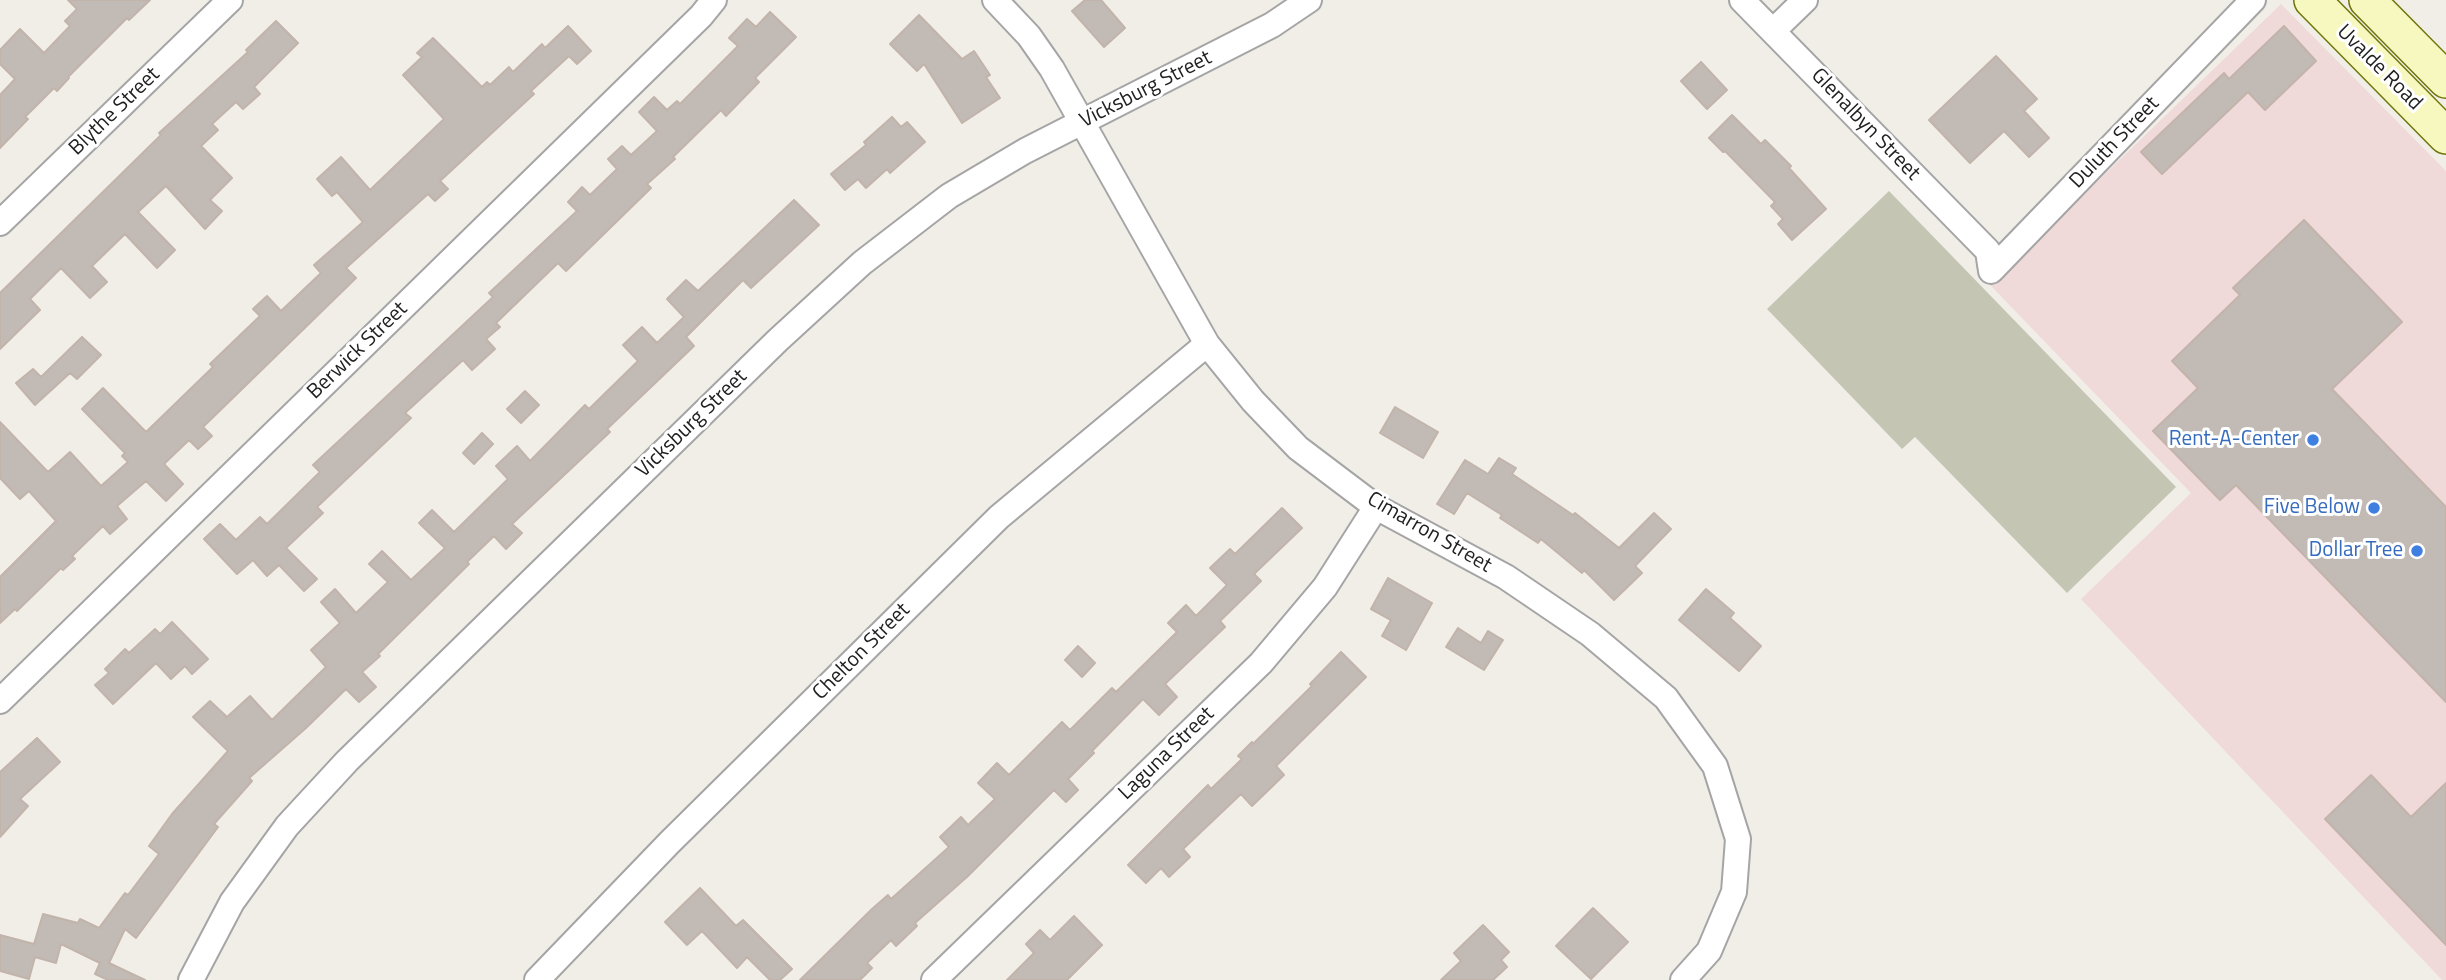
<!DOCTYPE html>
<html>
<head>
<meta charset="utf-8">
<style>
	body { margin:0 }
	canvas { display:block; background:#f1eee8 }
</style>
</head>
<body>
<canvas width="2446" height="980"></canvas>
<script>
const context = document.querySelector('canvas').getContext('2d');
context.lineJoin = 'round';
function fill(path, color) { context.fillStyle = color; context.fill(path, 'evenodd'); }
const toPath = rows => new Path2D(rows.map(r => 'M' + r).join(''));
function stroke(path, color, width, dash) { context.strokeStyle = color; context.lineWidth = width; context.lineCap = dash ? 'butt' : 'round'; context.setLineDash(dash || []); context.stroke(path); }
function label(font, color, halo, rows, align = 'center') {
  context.font = font + ' "Titillium Web",sans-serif'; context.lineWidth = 6; context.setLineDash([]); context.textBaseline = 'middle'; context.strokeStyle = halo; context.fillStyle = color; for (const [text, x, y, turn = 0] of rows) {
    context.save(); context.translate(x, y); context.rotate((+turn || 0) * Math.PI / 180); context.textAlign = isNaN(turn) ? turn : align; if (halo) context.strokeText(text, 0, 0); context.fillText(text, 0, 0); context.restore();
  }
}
fill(toPath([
	[2281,4,2446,171,2446,980,2442,980,2081,599,2191,493,1990,285]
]), '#f0d9d9');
fill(toPath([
	[1889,191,2176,487,2067,593,1915,437,1902,449,1767,309]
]), '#c5c5b4');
const building = toPath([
	[68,0,150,0,129,20,127,18,68,77,69,78,57,91,54,88,25,117,28,119,0,148,0,95,15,79,0,64,0,50,20,29,44,53,70,26,65,21,77,9,68,0],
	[1085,0,1101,0,1125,28,1104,47,1072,11,1085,0],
	[770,12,796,37,755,78,759,82,726,116,721,110,673,157,675,159,647,184,651,188,566,271,558,263,496,323,500,327,486,339,495,349,472,370,463,360,405,413,411,418,317,507,323,513,286,548,317,579,304,591,279,565,267,576,253,560,237,574,204,539,220,524,236,540,260,517,267,524,320,472,313,465,493,297,489,293,577,211,568,202,582,187,590,195,617,169,608,159,622,146,631,155,657,131,639,112,654,97,667,110,677,101,680,104,738,46,729,38,747,19,756,27,770,12],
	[919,15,962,59,974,51,990,75,986,77,1000,98,962,123,924,64,917,71,890,44,919,15],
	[276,21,298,43,254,87,260,94,243,109,236,102,212,124,218,130,201,146,232,178,210,200,222,211,205,229,166,186,138,212,175,250,157,268,125,234,92,266,107,282,90,298,61,268,30,299,40,310,0,349,0,293,161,135,159,133,248,52,246,50,276,21],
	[568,26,591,51,577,64,569,56,531,91,534,94,440,181,448,189,435,201,428,194,346,268,356,278,203,427,212,436,198,449,189,440,164,464,183,484,166,501,146,481,117,506,127,519,110,534,103,526,72,556,75,559,63,570,61,568,17,611,15,609,0,623,0,577,56,521,29,491,20,499,0,478,0,422,48,472,70,452,101,486,128,462,122,456,125,453,82,409,103,388,146,432,213,367,210,364,260,316,253,309,267,296,281,311,321,273,314,265,363,222,337,192,332,196,317,179,341,157,370,190,444,119,403,75,422,57,417,53,433,38,482,87,487,82,490,85,509,67,513,72,542,44,545,48,568,26],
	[2284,26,2316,61,2265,110,2248,92,2162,174,2141,152,2224,73,2229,79,2284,26],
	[1996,56,2037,99,2024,111,2049,138,2029,157,2004,131,1970,163,1929,120,1996,56],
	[1701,62,1727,90,1707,109,1681,81,1701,62],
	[1732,115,1761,144,1765,140,1791,166,1789,168,1826,209,1792,240,1778,224,1783,219,1771,206,1775,202,1725,151,1723,152,1709,138,1732,115],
	[892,117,901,127,907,122,925,142,890,173,887,169,866,188,858,179,845,190,831,174,866,145,864,142,892,117],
	[794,200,819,225,751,288,743,280,686,337,694,346,607,429,610,432,512,524,522,533,506,549,494,536,467,562,469,564,378,654,380,656,362,672,376,687,359,702,346,689,306,728,249,778,252,781,214,824,218,827,136,938,125,929,109,963,145,980,108,980,95,974,100,963,61,944,56,963,35,957,29,979,0,971,0,935,34,944,43,914,78,923,80,919,99,928,125,893,128,895,159,854,149,846,172,814,228,751,193,717,210,701,227,717,250,696,272,720,326,667,311,650,340,623,321,602,335,589,356,613,388,582,369,564,382,551,411,580,445,548,419,523,432,510,454,532,508,479,496,466,517,446,530,461,585,405,589,409,638,361,623,345,642,327,657,343,684,317,667,299,686,280,698,291,794,200],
	[2304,220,2402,322,2332,389,2446,507,2446,702,2236,485,2220,500,2153,431,2198,388,2172,361,2240,295,2233,288,2304,220],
	[82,337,101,355,77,379,70,373,35,405,16,383,33,369,41,377,82,337],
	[525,391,539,405,521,423,507,409,525,391],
	[1395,407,1438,432,1423,458,1380,433,1395,407],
	[482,433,493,444,474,464,463,453,482,433],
	[1499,458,1516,468,1512,474,1573,515,1575,513,1619,548,1654,513,1671,529,1635,566,1642,573,1614,600,1584,570,1582,573,1541,539,1538,543,1500,518,1502,515,1467,493,1454,514,1437,504,1465,460,1488,474,1499,458],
	[1282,508,1302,528,1254,574,1261,581,1220,621,1225,627,1165,684,1177,697,1159,715,1143,699,1092,751,1094,753,1068,779,1078,790,1066,802,1054,790,968,876,915,923,917,926,896,946,891,940,867,963,872,968,860,980,800,980,872,909,888,895,891,899,949,847,940,837,961,817,968,825,995,799,978,783,997,763,1009,775,1062,722,1070,730,1112,688,1116,692,1177,632,1168,623,1186,605,1196,616,1227,585,1210,568,1230,549,1235,554,1282,508],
	[1388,578,1432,603,1406,650,1382,636,1391,620,1371,609,1388,578],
	[1706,589,1734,613,1730,618,1761,646,1739,671,1679,620,1706,589],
	[172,622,208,659,192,674,185,666,171,679,156,663,113,704,95,685,109,673,105,669,125,649,129,653,155,629,160,634,172,622],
	[1458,628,1481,643,1488,631,1503,640,1484,670,1446,647,1458,628],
	[1078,646,1095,663,1082,677,1065,660,1078,646],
	[1341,652,1366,677,1276,766,1284,775,1252,806,1241,794,1183,849,1190,857,1169,877,1161,868,1146,883,1128,865,1208,785,1211,789,1242,759,1238,756,1252,742,1253,744,1312,686,1310,684,1341,652],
	[37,738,60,762,20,799,28,806,0,837,0,772,37,738],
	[2371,775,2411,817,2446,783,2446,945,2325,819,2371,775],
	[700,888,736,926,743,920,792,969,780,980,770,980,747,957,737,968,702,931,687,945,665,922,700,888],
	[1593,908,1628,942,1591,979,1556,946,1593,908],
	[1074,916,1102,945,1067,980,1007,980,1034,953,1026,944,1040,930,1050,940,1074,916],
	[1483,925,1509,952,1501,960,1507,967,1493,980,1441,980,1461,961,1454,953,1483,925]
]);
fill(building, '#c2bab5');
stroke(building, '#c2b4ab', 2);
const street = toPath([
	[995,0,1029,36,1052,69,1207,344,1253,401,1298,448,1376,507,1506,577,1590,634,1666,698,1715,766,1738,839,1734,892,1709,951,1683,980],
	[1742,0,1988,251,1991,271,2253,0],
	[1773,31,1805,0],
	[0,223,230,0],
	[0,701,701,16,714,0],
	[191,980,232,902,287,826,347,761,778,340,862,263,949,196,1025,151,1272,25,1309,0],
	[537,980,670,842,999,517,1207,344],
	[934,980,1261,663,1325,587,1376,507]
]);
const secondary = toPath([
	[2312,0,2446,136],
	[2367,0,2446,80]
]);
stroke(street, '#a5a5a5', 28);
stroke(secondary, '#70760a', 38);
stroke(street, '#fff', 24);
stroke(secondary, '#f7f7c0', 35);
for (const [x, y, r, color] of [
	[2313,440,7,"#3f7fe0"],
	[2374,508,7,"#3f7fe0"],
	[2417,551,7,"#3f7fe0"]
]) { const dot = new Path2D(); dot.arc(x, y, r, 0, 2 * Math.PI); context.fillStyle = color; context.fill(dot); stroke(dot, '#fff', 2.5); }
label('21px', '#212121', '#fff', [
	["Uvalde Road",2379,68,45],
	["Vicksburg Street",1146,90,-27],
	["Blythe Street",115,112,-44],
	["Glenalbyn Street",1865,125,46],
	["Duluth Street",2115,143,-46],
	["Berwick Street",358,351,-44],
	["Vicksburg Street",692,424,-44],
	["Cimarron Street",1429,533,30],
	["Chelton Street",862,652,-45],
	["Laguna Street",1167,754,-44]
]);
label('21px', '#366cbe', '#fff', [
	["Rent-A-Center",2299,440],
	["Five Below",2360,508],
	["Dollar Tree",2403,551]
], 'right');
</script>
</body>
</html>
